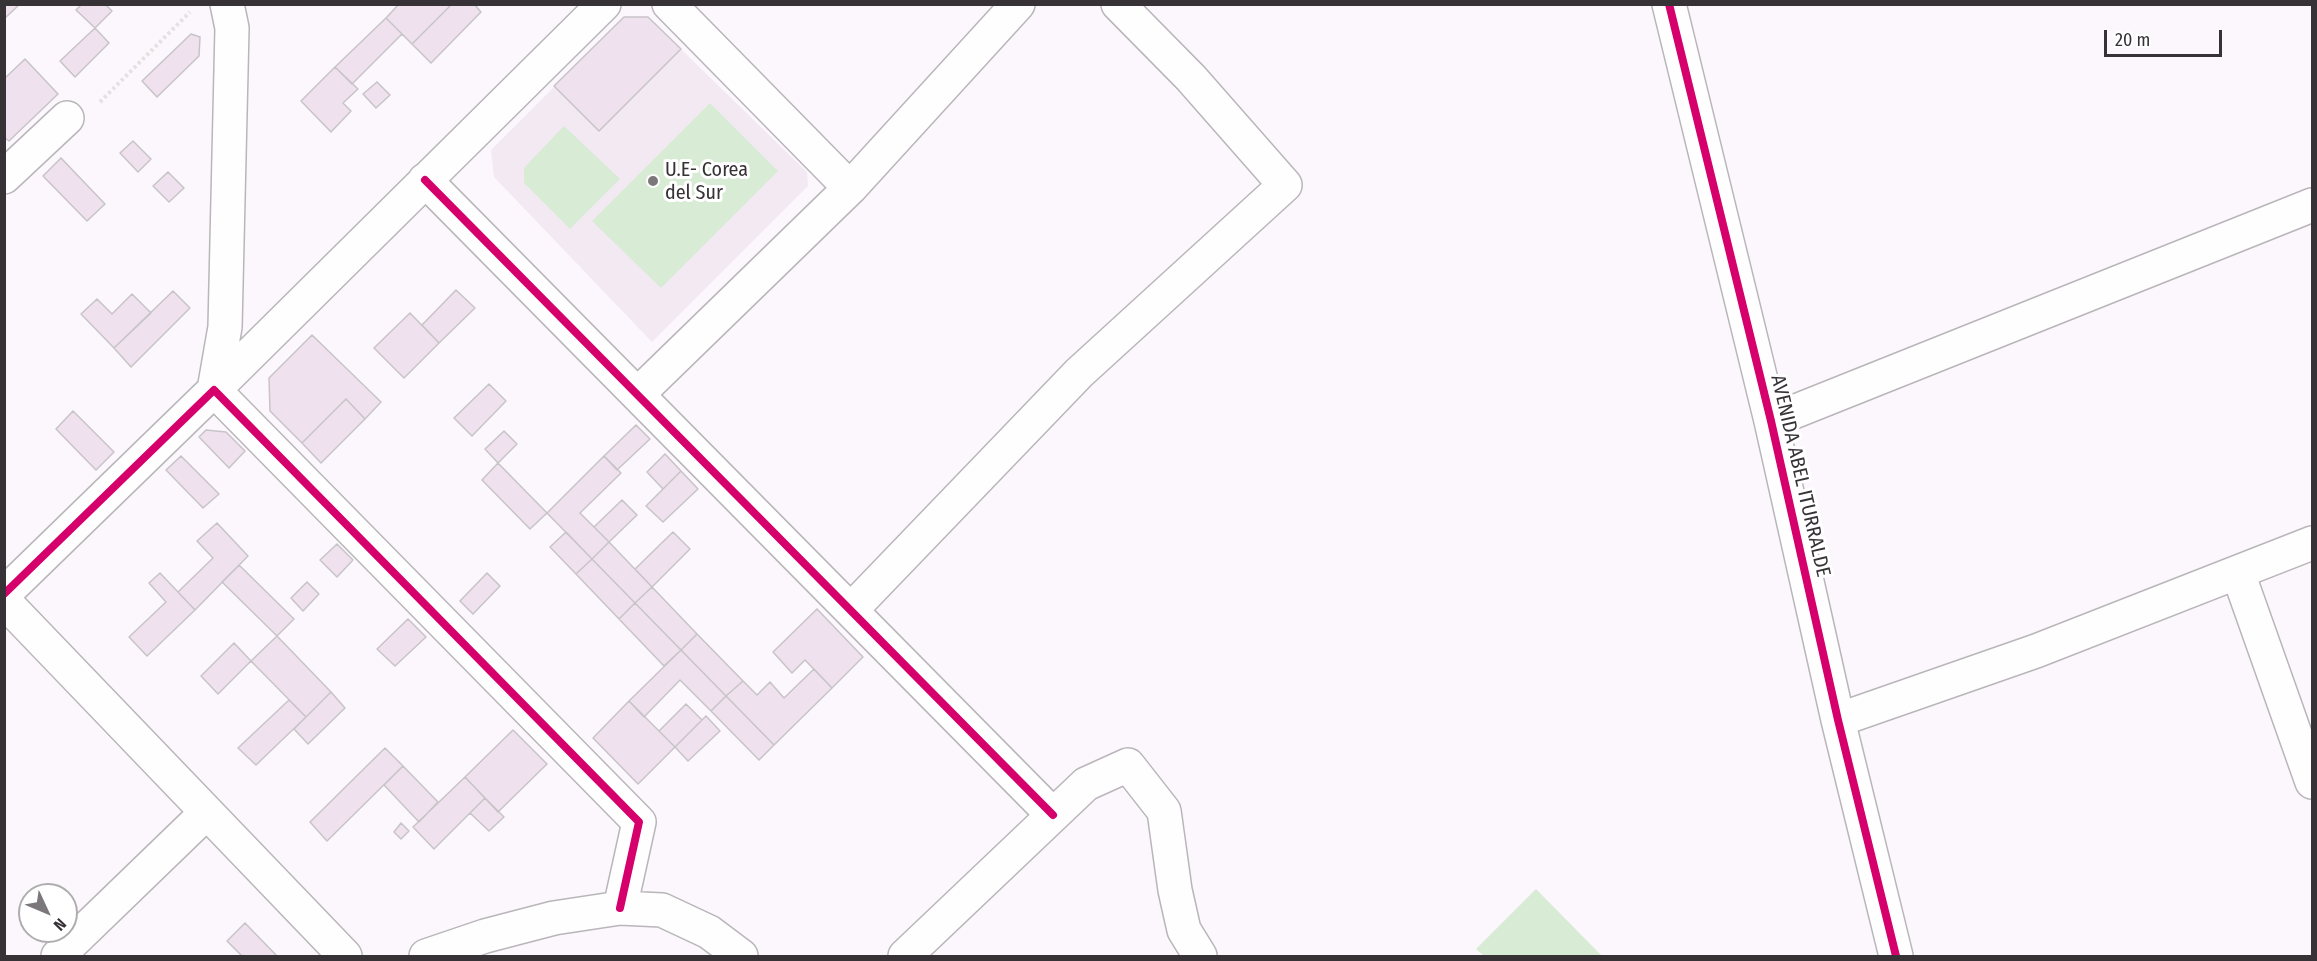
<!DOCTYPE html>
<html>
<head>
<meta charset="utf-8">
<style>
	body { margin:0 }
	#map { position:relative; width:2317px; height:961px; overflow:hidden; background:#fcf7fc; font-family:"Fira Sans Condensed",sans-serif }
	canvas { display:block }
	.frame { position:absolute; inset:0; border:6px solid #363235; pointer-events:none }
	.north { position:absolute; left:18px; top:883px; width:60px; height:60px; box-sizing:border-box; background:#fff; border:2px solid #afadae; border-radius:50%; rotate:134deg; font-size:16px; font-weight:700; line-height:24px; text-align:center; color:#363235 }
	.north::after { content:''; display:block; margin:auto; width:21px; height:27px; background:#7b777b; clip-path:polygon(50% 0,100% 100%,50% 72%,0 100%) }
	.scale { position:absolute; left:2104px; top:30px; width:118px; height:27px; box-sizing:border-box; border:3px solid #363235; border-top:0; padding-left:8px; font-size:18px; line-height:21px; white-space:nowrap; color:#363235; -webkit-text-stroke:4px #fff; paint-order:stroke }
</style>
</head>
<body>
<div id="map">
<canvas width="2317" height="961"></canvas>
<div class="frame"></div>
<div class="north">N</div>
<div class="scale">20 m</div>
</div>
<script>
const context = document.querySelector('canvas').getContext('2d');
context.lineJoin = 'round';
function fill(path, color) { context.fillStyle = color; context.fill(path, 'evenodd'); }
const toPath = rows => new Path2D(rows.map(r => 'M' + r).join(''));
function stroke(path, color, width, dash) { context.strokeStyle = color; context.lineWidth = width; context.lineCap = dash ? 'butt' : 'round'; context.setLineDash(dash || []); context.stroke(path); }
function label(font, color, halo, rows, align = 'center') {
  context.font = font + ' "Fira Sans Condensed",sans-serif'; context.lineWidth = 6; context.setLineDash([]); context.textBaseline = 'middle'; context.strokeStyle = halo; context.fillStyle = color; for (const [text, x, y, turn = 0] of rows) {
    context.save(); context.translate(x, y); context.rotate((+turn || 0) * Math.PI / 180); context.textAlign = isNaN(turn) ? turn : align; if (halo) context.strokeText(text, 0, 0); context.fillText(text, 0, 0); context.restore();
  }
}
fill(toPath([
	[624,17,648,17,807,172,808,186,652,342,494,177,491,150]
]), '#f3e9f3');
fill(toPath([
	[710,103,778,171,661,288,592,221],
	[564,126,620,179,570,229,524,183,524,168],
	[1536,889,1602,956,1484,956,1476,949]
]), '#d8ebd4');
const building = toPath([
	[4,4,20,4,4,19,4,4],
	[82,4,105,4,112,11,95,28,76,10,82,4],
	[399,4,452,4,412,44,386,18,399,4],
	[452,4,474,4,481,12,431,63,412,44,452,4],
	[624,17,648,17,681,49,599,131,554,86,624,17],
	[386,18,402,34,352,84,335,67,386,18],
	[95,28,109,43,75,77,60,61,95,28],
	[191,34,200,37,199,56,157,97,142,81,191,34],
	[25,59,58,94,9,141,4,137,4,79,25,59],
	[335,67,358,89,343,103,351,111,331,132,301,101,335,67],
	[377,82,390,95,376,108,363,94,377,82],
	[133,141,151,159,138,172,120,153,133,141],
	[61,158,105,204,87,221,43,176,61,158],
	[168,172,184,188,169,202,153,186,168,172],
	[456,290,475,308,439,343,422,325,456,290],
	[173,291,190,308,131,367,114,348,173,291],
	[132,294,151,313,114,348,81,314,97,299,112,314,132,294],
	[410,313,439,343,404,378,374,348,410,313],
	[312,335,381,402,365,419,346,399,302,443,270,411,269,378,312,335],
	[489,384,506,401,472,436,454,418,489,384],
	[346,399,365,419,321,463,302,443,346,399],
	[73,411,114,452,96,470,56,429,73,411],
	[636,425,650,439,617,470,604,456,636,425],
	[206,430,226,432,245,451,229,468,199,437,206,430],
	[504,431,517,444,498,463,485,449,504,431],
	[665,454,681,471,663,489,647,472,665,454],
	[181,456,219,494,203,508,166,470,181,456],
	[604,456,621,473,580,513,609,542,592,559,547,513,604,456],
	[498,463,547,513,530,529,482,480,498,463],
	[681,471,698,489,663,522,646,506,681,471],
	[622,500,637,515,609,542,594,527,622,500],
	[217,523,248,556,195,610,178,592,213,558,197,541,217,523],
	[566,532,592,559,576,574,550,547,566,532],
	[673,532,690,549,652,587,635,569,673,532],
	[609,542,652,587,635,603,592,559,609,542],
	[337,544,353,560,337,577,320,560,337,544],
	[592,559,635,603,619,619,576,574,592,559],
	[239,565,294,619,277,636,222,582,239,565],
	[160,573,195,610,147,656,129,637,166,602,149,583,160,573],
	[487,573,500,586,473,614,460,601,487,573],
	[307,582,319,594,303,611,291,598,307,582],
	[652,587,697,634,681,650,635,603,652,587],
	[635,603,681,650,664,666,619,619,635,603],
	[817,609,863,657,832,688,805,660,792,673,773,652,817,609],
	[408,619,426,637,395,666,377,649,408,619],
	[697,634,743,681,726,696,681,650,697,634],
	[277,636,331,692,306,717,251,661,277,636],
	[234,643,251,661,218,694,201,676,234,643],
	[681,650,726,696,711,711,680,680,644,717,629,701,681,650],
	[814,669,832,688,774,745,726,696,743,681,757,695,770,682,784,698,814,669],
	[331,692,345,708,308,744,294,729,331,692],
	[726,696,774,745,759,760,711,711,726,696],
	[289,700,306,717,256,765,238,748,289,700],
	[629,701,675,747,638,784,593,738,629,701],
	[686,704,702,720,675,747,659,731,686,704],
	[706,716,720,731,688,761,675,747,706,716],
	[513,730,547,764,498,812,465,777,513,730],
	[385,748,403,766,327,841,310,822,385,748],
	[403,766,438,802,419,822,384,785,403,766],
	[465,777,485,798,434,849,413,827,465,777],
	[485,798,504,817,489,831,470,813,485,798],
	[401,823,409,831,401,839,394,832,401,823],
	[245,923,277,956,242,956,227,941,245,923]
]);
fill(building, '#f0e1ef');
stroke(building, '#c7c4c7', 1.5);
const minor = toPath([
	[669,4,850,188],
	[1669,4,1771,421,1838,720,1896,956],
	[4,177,67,118],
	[425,180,1053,815],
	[214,390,604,4],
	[214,390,225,327,232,28,227,4],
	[638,394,850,188,1018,4],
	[1771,421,2312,205],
	[2238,573,2312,782],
	[4,594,214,390,639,822,620,908],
	[4,601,345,956],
	[852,609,1079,373,1285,185,1191,78,1118,4],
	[1838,720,2036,651,2312,543],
	[58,956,206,813],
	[426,956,485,936,554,918,620,908,662,910,709,932,741,956],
	[905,956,1086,784,1128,765,1164,811,1175,890,1184,930,1200,956]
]);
stroke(minor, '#b9b6b9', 36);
stroke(toPath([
	[100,102,190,12]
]), '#e2e2e2', 4, [3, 3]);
stroke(minor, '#fffeff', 33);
stroke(toPath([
	[1669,4,1771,421,1838,720,1896,956],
	[425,180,1053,815],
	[4,594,214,390,639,822,620,908]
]), '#d6006c', 8);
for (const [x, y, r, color] of [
	[653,181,6,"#7b777b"]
]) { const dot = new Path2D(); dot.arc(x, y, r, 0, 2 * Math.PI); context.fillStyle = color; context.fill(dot); stroke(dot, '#fff', 2); }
label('20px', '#363235', '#fff', [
	["U.E- Corea",665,170],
	["del Sur",665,193]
], 'left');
label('20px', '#363235', '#fff', [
	["AVENIDA ABEL ITURRALDE",1800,476,77]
]);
</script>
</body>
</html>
